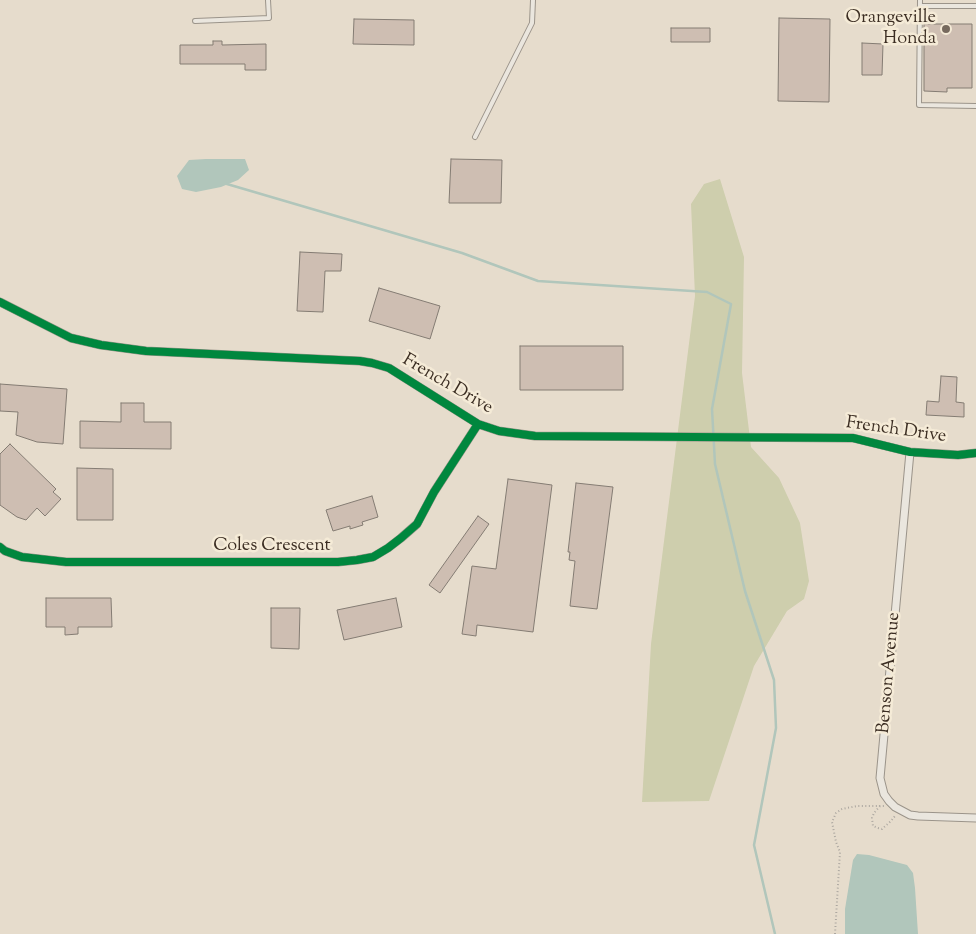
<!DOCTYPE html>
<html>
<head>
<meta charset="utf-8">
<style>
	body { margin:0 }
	canvas { display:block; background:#e6dccc }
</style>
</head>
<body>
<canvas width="976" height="934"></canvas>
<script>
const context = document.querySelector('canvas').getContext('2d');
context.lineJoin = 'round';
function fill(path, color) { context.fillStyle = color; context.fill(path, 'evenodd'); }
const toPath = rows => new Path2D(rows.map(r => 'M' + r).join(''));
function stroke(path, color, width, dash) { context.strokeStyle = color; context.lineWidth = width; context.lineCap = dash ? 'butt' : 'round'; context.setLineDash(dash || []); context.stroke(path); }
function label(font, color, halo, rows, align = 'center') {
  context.font = font + ' "Sorts Mill Goudy",serif'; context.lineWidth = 5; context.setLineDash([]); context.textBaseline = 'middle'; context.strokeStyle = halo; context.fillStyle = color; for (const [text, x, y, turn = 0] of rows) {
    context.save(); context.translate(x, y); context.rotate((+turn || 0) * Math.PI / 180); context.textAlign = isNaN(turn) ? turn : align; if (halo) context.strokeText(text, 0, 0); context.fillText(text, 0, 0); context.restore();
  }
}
fill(toPath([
	[720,179,744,257,742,373,751,447,779,478,800,523,809,581,804,599,787,611,754,666,709,801,642,802,651,644,695,296,691,204,704,184]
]), '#cecead');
fill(toPath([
	[206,159,245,159,249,170,238,180,221,187,196,192,182,189,177,176,189,160],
	[857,854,869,855,907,865,913,873,915,888,918,934,845,934,845,909,853,860]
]), '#b1c6bb');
stroke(toPath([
	[227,184,462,253,538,281,707,292,731,304,712,409,715,464,745,591,774,680,776,728,754,845,775,934]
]), '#b1c6bb', 2.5);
const building = toPath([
	[779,18,830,19,829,102,778,101,779,18],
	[354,19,414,20,414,45,353,44,354,19],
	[924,24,972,24,972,88,947,88,947,92,924,91,924,24],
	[671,28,710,28,710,42,671,42,671,28],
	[213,41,222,41,222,45,266,44,266,70,245,70,245,64,180,64,180,45,213,45,213,41],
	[862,43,883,44,882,75,862,75,862,43],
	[451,159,502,160,501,203,449,203,451,159],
	[300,252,342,254,341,271,325,271,323,312,297,311,300,252],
	[379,288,440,306,430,339,369,321,379,288],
	[520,346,623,346,623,390,520,390,520,346],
	[941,376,957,377,956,402,964,403,964,417,926,415,927,401,939,402,941,376],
	[0,384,67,389,63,444,37,442,16,435,18,412,0,411,0,384],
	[121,403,144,403,144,422,171,422,171,449,80,448,80,421,121,422,121,403],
	[10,444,56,489,53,492,61,499,45,516,37,508,26,520,17,517,0,505,0,454,10,444],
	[77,468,113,469,113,520,77,520,77,468],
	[508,479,552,485,533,632,477,625,476,636,462,634,472,566,496,569,508,479],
	[576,483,613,487,597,609,570,606,575,561,569,560,570,552,568,552,576,483],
	[372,496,378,517,362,522,363,525,350,529,350,526,333,531,326,510,372,496],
	[478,516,489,524,440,593,429,585,478,516],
	[46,598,111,598,112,627,78,627,78,634,65,635,65,627,46,627,46,598],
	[396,598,402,627,344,640,337,610,396,598],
	[271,608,300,608,299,649,271,648,271,608]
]);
fill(building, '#cebeb2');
stroke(building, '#847c73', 1);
const service = toPath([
	[920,0,919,105,976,106],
	[920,6,976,6],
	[195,21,269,18,268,0],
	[475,137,532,23,533,0]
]);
const minor = toPath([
	[0,302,71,338,101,345,146,351,360,361,372,363,389,368,478,424,499,431,535,436,853,438,910,452,958,455,976,453],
	[910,452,880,778,884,794,889,801,895,807,910,815,918,816,976,818],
	[0,547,5,551,22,557,66,562,338,562,357,560,373,557,388,548,401,538,417,524,434,492,478,424]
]);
stroke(service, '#9b948a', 6);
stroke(minor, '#9b948a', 9);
stroke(toPath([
	[880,806,874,813,872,818,873,826,878,828,882,829,891,821,895,816],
	[835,934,840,852,836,842,832,822,836,813,842,809,857,806,884,806]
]), '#aca7a0', 2, [1, 2.5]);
stroke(service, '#eae6de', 4);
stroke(minor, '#eae6de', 7);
stroke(toPath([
	[0,302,71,338,101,345,146,351,360,361,372,363,389,368,478,424,499,431,535,436,853,438,910,452,958,455,976,453],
	[0,547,5,551,22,557,66,562,338,562,357,560,373,557,388,548,401,538,417,524,434,492,478,424]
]), '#00873e', 8);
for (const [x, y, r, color] of [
	[946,29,5,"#776a5e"]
]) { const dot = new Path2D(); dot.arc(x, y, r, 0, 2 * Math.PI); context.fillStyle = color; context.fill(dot); stroke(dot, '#f5ebd7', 2); }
label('18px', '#3b2d22', '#f5ebd7', [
	["Orangeville",936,19],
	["Honda",936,40]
], 'right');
label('18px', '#3b2d22', '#f5ebd7', [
	["French Drive",447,385,30],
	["French Drive",896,431,8],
	["Coles Crescent",272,547],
	["Benson Avenue",890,673,-85]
]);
</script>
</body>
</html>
